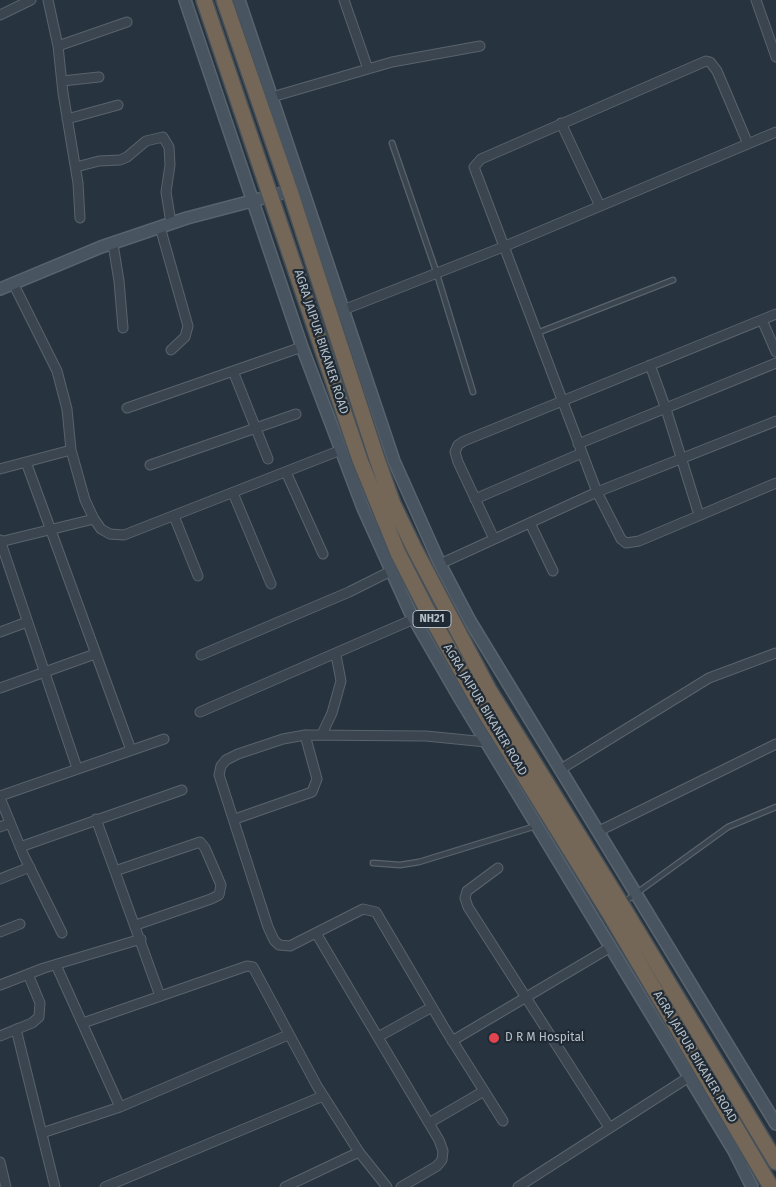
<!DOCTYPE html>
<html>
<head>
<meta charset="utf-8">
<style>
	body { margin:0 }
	canvas { display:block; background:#27333f }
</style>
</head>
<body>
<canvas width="776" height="1187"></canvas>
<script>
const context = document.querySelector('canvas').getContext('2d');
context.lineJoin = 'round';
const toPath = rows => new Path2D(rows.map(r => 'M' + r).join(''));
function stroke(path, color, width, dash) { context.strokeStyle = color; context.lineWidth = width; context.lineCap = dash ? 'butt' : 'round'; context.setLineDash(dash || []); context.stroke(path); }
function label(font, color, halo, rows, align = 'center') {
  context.font = font + ' "Fira Sans",sans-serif'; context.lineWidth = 4.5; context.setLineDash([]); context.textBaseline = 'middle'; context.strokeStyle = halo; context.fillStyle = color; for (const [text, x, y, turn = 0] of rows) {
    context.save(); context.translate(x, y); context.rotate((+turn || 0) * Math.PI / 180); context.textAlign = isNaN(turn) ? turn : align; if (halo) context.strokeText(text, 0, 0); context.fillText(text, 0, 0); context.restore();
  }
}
const lane = toPath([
	[392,143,436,271,473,392],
	[537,333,673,280],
	[373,863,400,865,419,862,536,826],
	[623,903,728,827,776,807]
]);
const street = toPath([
	[48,0,58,46,63,93,78,183,80,218],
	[344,0,368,69],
	[756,0,776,57],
	[0,15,31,0],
	[58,46,127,22],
	[62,81,99,77],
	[272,97,392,62,480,46],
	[67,119,118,105],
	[561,123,600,206],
	[748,144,717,71,710,62,706,61,481,159,474,167,597,492,621,539,626,543,639,541,776,483],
	[76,167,99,161,120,160,127,157,146,141,163,137,169,147,170,165,166,192,171,223],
	[160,227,188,326,185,337,171,350],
	[113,244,119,281,123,328],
	[13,283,57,371,67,409,71,450,85,500,94,519,101,529,110,534,124,535,341,450],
	[343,310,503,247,776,132],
	[762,320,776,352],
	[650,365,666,409,699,515],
	[233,371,268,459],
	[127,408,302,347],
	[578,444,776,363],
	[26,462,131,750],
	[150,465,296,414],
	[0,469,71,450],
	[286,472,323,554],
	[233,493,271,584],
	[475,499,582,453],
	[174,516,198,576],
	[530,523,553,571],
	[494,539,458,462,455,452,458,445,464,441,776,314],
	[0,540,77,768],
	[0,542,94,519],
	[440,564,597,492,776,421],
	[0,632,27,622],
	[201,655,349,592,391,571],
	[0,688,95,654],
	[200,712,414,619],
	[322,734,332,713,341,681,336,655],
	[486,742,426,736,305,735,283,739,238,754,226,760,221,766,219,775,268,927,274,940,279,945,290,946,363,909,376,912,445,1029,503,1121],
	[561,769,709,678,776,653],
	[0,796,164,739],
	[0,798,24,856,62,933],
	[96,819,160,996],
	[235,819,312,792,317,779,305,735],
	[0,827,10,823],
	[599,831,776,744],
	[20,847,182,790],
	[498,868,467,891,465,898,468,907,609,1127],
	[115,871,200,842,205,848,221,885,219,895,211,899,136,925],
	[0,879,30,867],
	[0,932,20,924],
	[316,933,439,1140,443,1151,442,1160,437,1166,401,1187],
	[56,965,120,1107],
	[0,985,44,968,141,939],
	[83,1023,247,966,253,967,317,1086,359,1152,387,1187],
	[16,1029,55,1187],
	[0,1036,32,1023,39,1017,40,1003,28,974],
	[378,1037,432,1007],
	[452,1041,611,947],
	[429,1123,484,1091],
	[42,1133,120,1107,288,1035],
	[0,1162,6,1187],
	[105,1187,323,1096],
	[285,1187,359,1152],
	[518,1187,689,1077]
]);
const secondary = toPath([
	[185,0,302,347,363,508,410,612,459,697,734,1151,752,1187],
	[239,0,394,461,440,564,470,621,776,1124],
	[0,289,101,247,187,218,290,191]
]);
const highway = toPath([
	[204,0,360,460,398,553,426,608,478,701,611,916,771,1187],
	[224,0,290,191,377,459,393,504,414,548,489,690,621,904,776,1162]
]);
stroke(lane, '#58636c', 7);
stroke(street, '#58636c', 11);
stroke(secondary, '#58636c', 14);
stroke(highway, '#455059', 18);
stroke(lane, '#3b454f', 4.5);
stroke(street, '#3b454f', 9);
stroke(secondary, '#495461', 11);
stroke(highway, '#746758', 15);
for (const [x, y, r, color] of [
	[494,1038,6,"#e0444e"]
]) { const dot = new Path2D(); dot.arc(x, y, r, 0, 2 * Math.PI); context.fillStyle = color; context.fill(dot); stroke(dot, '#1f2a34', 2); }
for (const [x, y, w] of [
	[432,619,38]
]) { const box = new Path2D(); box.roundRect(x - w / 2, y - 8.5, w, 17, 4); context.fillStyle = '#1f2a34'; context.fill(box); stroke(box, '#b7c0c9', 1); }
label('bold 11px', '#b7c0c9', null, [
	["NH21",432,619]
]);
label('12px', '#b7c0c9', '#1f2a34', [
	["AGRA JAIPUR BIKANER ROAD",321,342,72],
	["AGRA JAIPUR BIKANER ROAD",485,710,59],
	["AGRA JAIPUR BIKANER ROAD",695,1057,59]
]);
label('12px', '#b7c0c9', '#1f2a34', [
	["D R M Hospital",505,1038]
], 'left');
</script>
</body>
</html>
